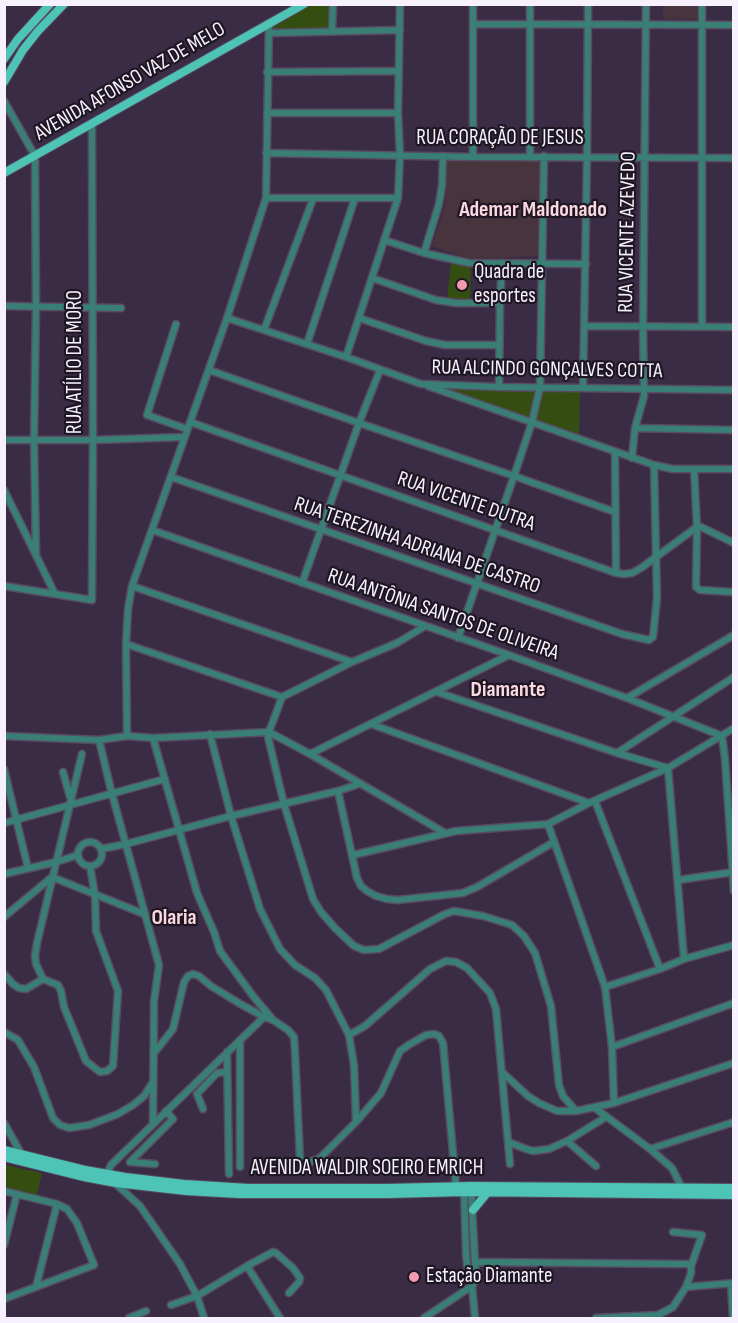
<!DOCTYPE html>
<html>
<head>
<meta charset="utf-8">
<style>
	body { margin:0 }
	#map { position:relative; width:738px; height:1323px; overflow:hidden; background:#3a2c45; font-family:"Sofia Sans Condensed",sans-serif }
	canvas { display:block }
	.frame { position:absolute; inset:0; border:6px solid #f7f0fd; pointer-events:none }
</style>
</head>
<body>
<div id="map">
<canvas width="738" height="1323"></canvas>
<div class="frame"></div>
</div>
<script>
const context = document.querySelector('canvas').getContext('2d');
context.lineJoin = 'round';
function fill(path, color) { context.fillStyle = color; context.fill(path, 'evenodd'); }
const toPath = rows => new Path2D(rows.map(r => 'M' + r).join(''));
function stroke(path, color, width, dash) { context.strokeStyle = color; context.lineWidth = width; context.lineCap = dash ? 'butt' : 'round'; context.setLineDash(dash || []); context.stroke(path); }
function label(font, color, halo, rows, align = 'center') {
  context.font = font + ' "Sofia Sans Condensed",sans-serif'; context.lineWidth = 4.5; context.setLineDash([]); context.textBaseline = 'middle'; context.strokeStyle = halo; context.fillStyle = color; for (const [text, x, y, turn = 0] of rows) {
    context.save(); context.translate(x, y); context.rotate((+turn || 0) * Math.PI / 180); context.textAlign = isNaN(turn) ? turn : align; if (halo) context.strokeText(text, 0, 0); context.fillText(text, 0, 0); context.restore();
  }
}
fill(toPath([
	[663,5,697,5,697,19,663,19],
	[447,159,542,159,539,256,470,259,432,246,445,206]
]), '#47343c');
fill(toPath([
	[311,5,330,5,328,30,268,30],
	[451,262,471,266,470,301,447,300],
	[439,388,535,391,530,417],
	[542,390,580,390,579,437,534,422],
	[5,1165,42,1173,37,1195,5,1187]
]), '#344d11');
const minor = toPath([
	[473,4,473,157],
	[473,24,734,25],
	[332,31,333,4],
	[269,33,400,30],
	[267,72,399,71],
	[4,101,35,156,36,307,34,440,36,553],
	[267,113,398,113],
	[266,153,473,157,734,158],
	[530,157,530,4],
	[266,198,398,198],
	[384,240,424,253,469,263,586,264],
	[424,253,439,204,442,186,443,156],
	[372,278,436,300,456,303,500,303],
	[4,306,121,308],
	[227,318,346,357,421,384,499,387,734,390],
	[359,318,426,341,445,345,499,345],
	[176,324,147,415,187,429],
	[585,326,734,327],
	[702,326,702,4],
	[264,330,313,199],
	[307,344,355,198],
	[346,357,398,198,400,155,398,113,400,4],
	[209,370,359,423,514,476,615,512],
	[428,386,654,465,673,469,734,469],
	[499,387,500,303,502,263],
	[583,387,587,157,588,4],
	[190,422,616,573,624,574,632,573,641,568,697,527,701,527,734,543],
	[635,428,734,430],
	[4,440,93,440,184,437],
	[615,452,616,573],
	[632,458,635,428,644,396,643,326,646,4],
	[694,469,697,527,696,587,700,590,734,592],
	[171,477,622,634,649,640,653,637,657,598,654,465],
	[4,490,55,594],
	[152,530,509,655,627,698,722,736],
	[302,583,359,423,380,370],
	[4,586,92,600,93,440,92,124],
	[132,586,352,662],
	[424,626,422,628,397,643,352,662,282,697,269,732,268,737,284,804,313,899,321,912,335,928,354,946,364,950,379,949,445,914,454,911,483,916,512,925,524,936,535,953,551,1006,559,1085,563,1096,576,1111],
	[458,638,514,476,532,422,540,387,544,156],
	[126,644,282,697],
	[437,692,617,753,668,768,684,959],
	[627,698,734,635],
	[371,724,589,803],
	[210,734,231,816,260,909,280,949,295,965,315,978,326,990,349,1035,354,1065,356,1121],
	[4,736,99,740,127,736,153,738,269,732,310,754,445,833],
	[127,736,126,644,128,609,132,586,227,318,266,198,269,24],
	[722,736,725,759,734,891],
	[153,738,197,893,214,932,220,951,253,996,273,1020],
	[99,740,112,794,159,965,154,1001,153,1124],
	[617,753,734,677],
	[82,754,37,943,35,956,36,964,43,979,58,985,61,991,64,1007,86,1061,100,1072,107,1071,113,1066,118,991,96,931,95,895,90,866],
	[310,754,509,655],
	[4,769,28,868],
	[63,772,70,797],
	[338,791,357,878,361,886,367,891,376,896,387,899,398,900,463,893,477,887,554,842],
	[595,801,660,969],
	[4,823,165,779],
	[548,824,605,987,612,1047,614,1103],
	'78 854a12 12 0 1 1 24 0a12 12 0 1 1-24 0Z',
	[101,849,126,844,231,816,338,791,359,784],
	[353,855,456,831,548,824,589,803,668,768,734,728],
	[4,874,56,862,78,855],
	[678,880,734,872],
	[4,917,52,877,144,914],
	[4,974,13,984,19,988,26,989,43,979],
	[605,987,660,969,684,959,734,945],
	[4,1032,18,1040,34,1067,53,1118,60,1125,69,1128,89,1125,118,1114,133,1105,144,1096,153,1082],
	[349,1035,365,1026,430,969,446,961,456,962,467,968,490,993,496,1009,510,1164],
	[240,1040,240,1167],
	[612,1047,734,1003],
	[155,1052,173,1029,184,982,188,976,193,974,199,976,211,986,237,1002,264,1017,273,1020,288,1030,294,1037,295,1052,300,1159,304,1161,310,1162,320,1158,356,1122,381,1093,400,1051,410,1044,426,1035,434,1034,439,1036,443,1043,456,1186],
	[227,1052,229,1174],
	[502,1072,528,1096,539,1103,557,1111,576,1111,614,1103,734,1063],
	[595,1108,650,1149,672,1168,683,1190],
	[203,1109,197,1094,217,1073,227,1072],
	[4,1123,23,1157],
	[567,1141,596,1166],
	[508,1142,526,1149,533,1151,549,1149,567,1141,606,1117],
	[650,1149,734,1122],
	[155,1164,130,1162,173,1119,166,1111],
	[106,1176,111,1165,264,1017],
	[116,1184,140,1206,180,1264,197,1296,204,1318],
	[464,1188,466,1255,468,1273,472,1286,475,1318],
	[4,1191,57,1204,67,1209,77,1223,94,1265,4,1299],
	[673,1232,702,1235,691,1266],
	[4,1245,17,1194],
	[476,1262,681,1264,687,1264,691,1266,691,1273,686,1287,673,1307,658,1315,596,1318],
	[247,1266,280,1318],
	[731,1284,733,1318],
	[36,1287,57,1204],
	[686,1287,734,1283],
	[171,1305,197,1296,247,1266,273,1252,276,1253,293,1268,300,1278,299,1282,289,1293],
	[129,1318,146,1311],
	[424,1318,472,1286,476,1280,471,1189]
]);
const major = toPath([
	[4,59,18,39,50,4],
	[4,82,23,50,38,31,64,4],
	[4,173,304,4],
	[4,1150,85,1170,125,1177,184,1184,248,1188,387,1188,471,1186,734,1188],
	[4,1157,84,1177,116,1183,186,1191,239,1194,388,1194,464,1192,734,1195],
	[473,1210,487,1193]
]);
stroke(minor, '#584b62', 9);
stroke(major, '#584b62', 10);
stroke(minor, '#397f76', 6);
stroke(major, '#4dc4b6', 8);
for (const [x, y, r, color] of [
	[462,285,6,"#f29aaf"],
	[414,1277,6,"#f29aaf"]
]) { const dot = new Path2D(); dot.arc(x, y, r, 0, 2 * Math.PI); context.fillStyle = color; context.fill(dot); stroke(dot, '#1e1723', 2); }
label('21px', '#f7f0fd', '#1e1723', [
	["AVENIDA AFONSO VAZ DE MELO",130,82,-30],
	["RUA CORAÇÃO DE JESUS",500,139],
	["RUA VICENTE AZEVEDO",628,232,-89],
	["RUA ATÍLIO DE MORO",76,362,-90],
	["RUA ALCINDO GONÇALVES COTTA",547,370,1],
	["RUA VICENTE DUTRA",466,502,19],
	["RUA TEREZINHA ADRIANA DE CASTRO",417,546,19],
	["RUA ANTÔNIA SANTOS DE OLIVEIRA",443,615,19],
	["AVENIDA WALDIR SOEIRO EMRICH",367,1169]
]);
label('21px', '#f7f0fd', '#1e1723', [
	["Quadra de",474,273],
	["esportes",474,297],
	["Estação Diamante",426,1277]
], 'left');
label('bold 22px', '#fbd8df', '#1e1723', [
	["Ademar Maldonado",533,210],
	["Diamante",508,690],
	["Olaria",174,918]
]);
</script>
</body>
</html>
